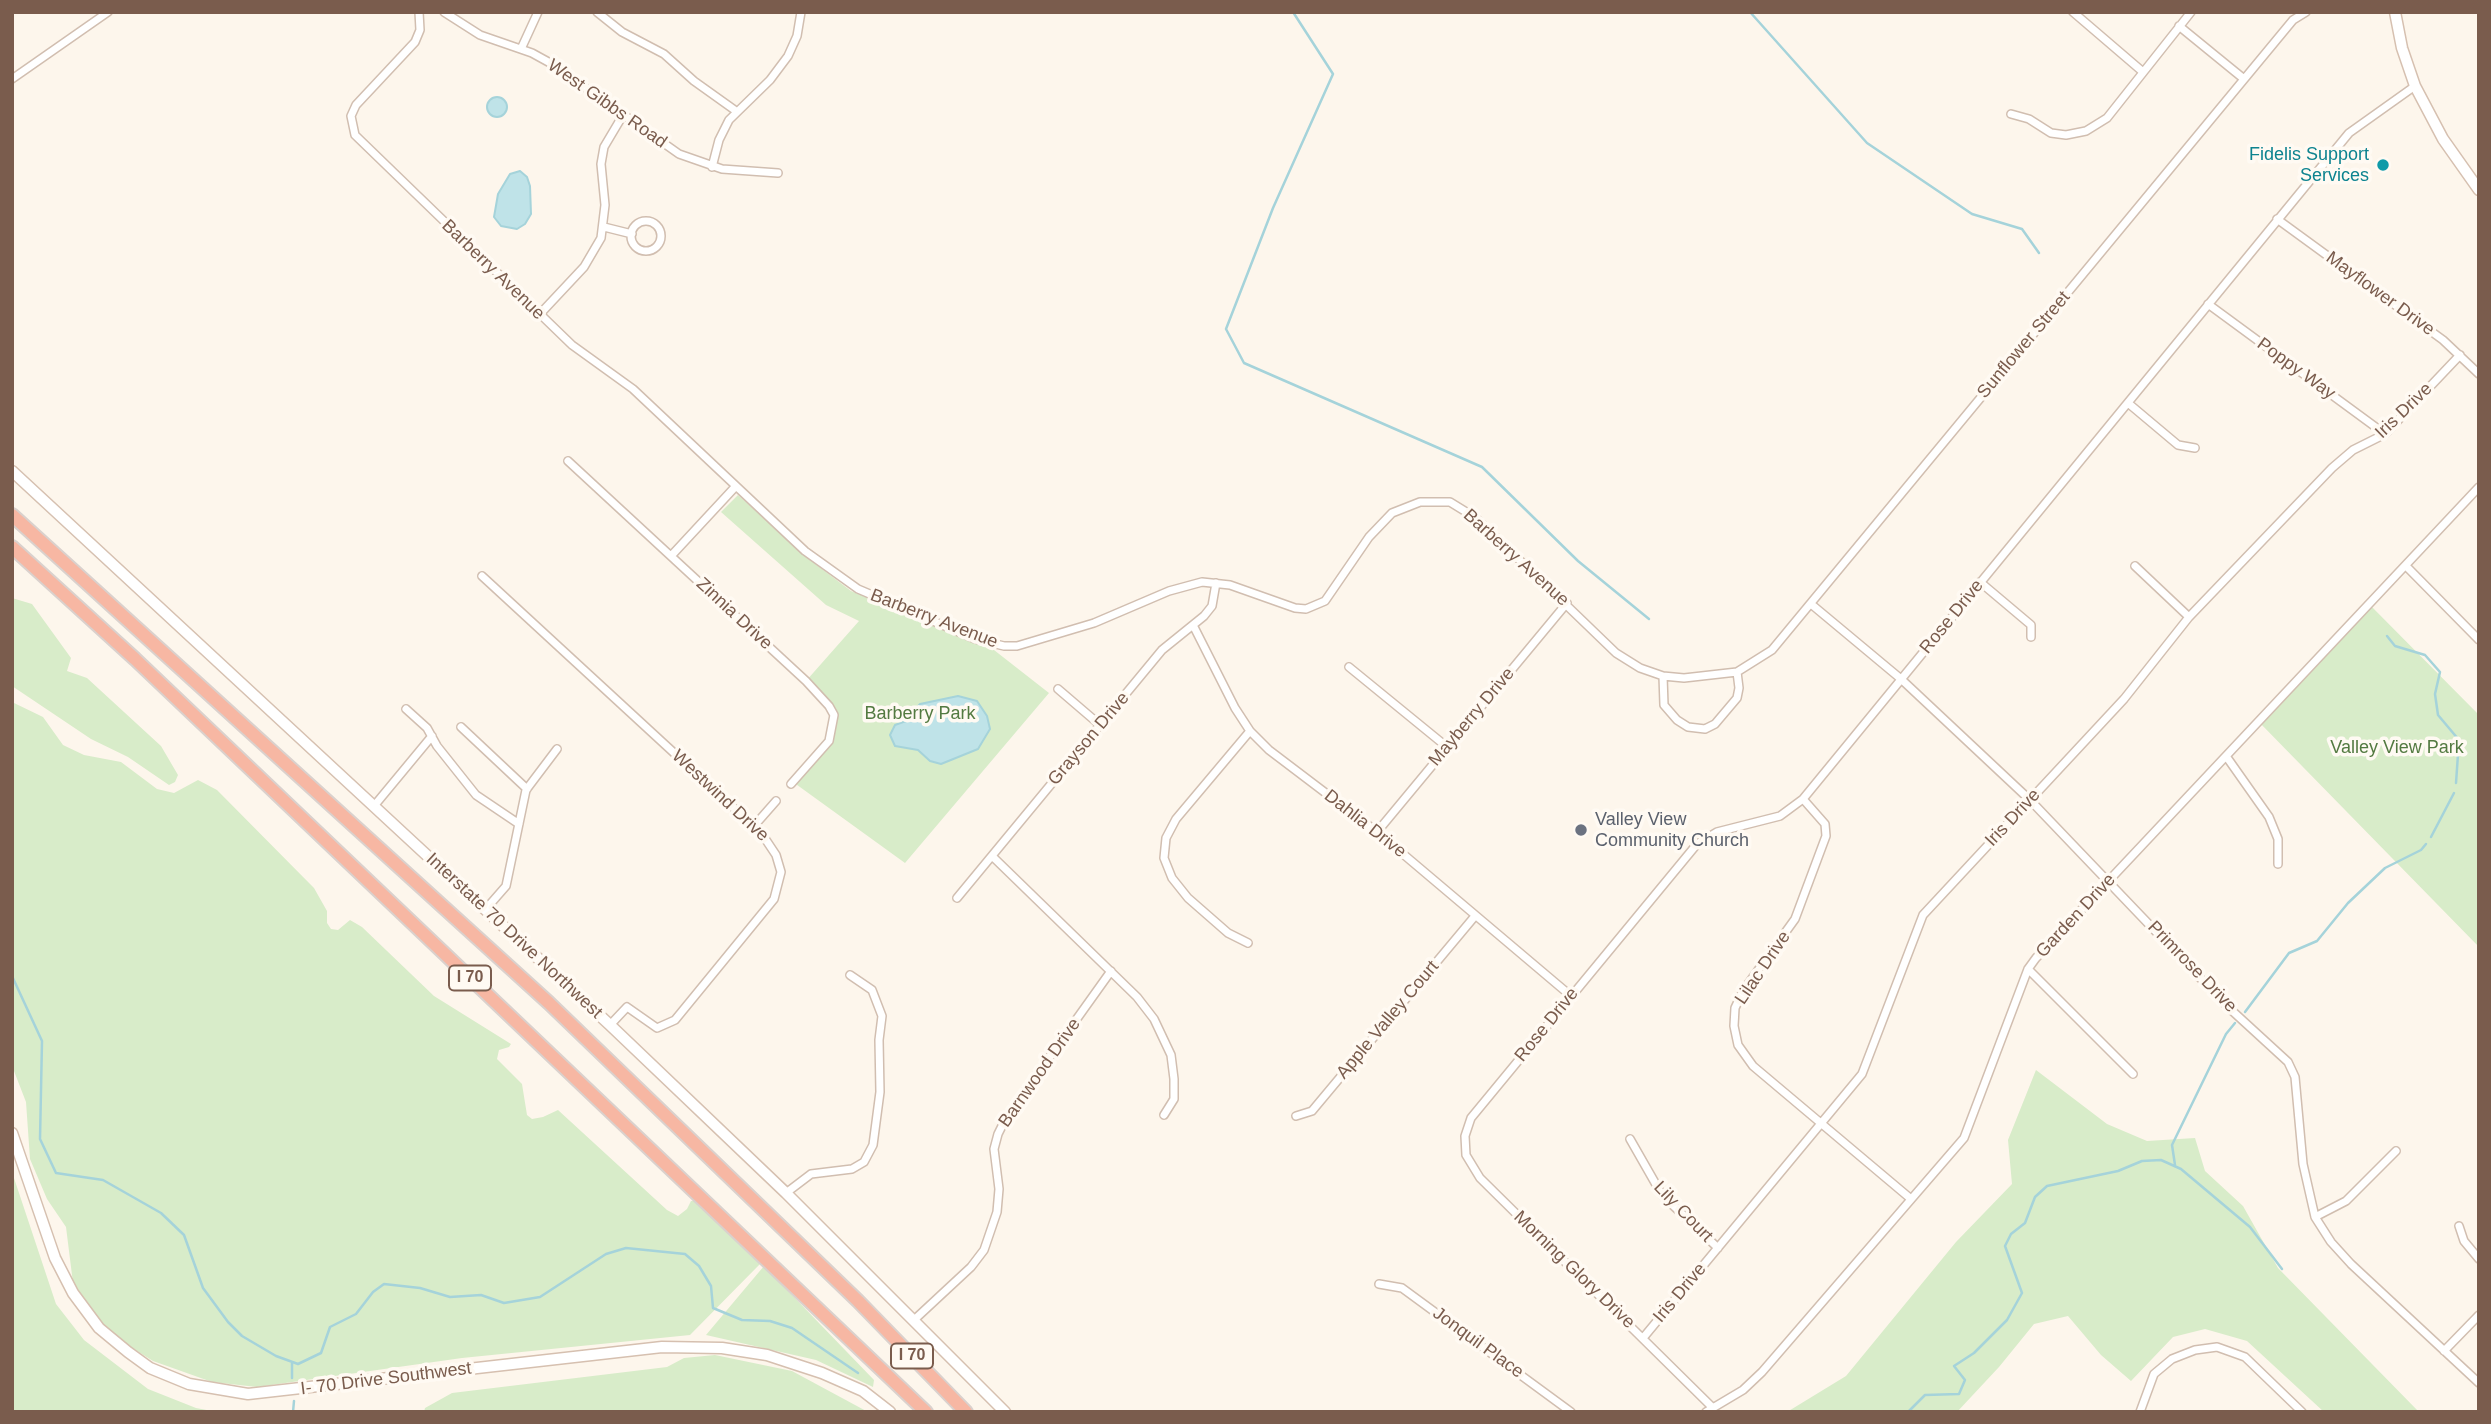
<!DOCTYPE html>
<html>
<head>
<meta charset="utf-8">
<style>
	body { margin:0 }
	#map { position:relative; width:2491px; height:1424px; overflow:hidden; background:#fdf6ec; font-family:Helvetica,sans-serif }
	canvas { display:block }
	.frame { position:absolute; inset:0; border:14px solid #7a5c4d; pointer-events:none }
</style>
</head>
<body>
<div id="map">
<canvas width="2491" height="1424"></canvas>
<div class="frame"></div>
</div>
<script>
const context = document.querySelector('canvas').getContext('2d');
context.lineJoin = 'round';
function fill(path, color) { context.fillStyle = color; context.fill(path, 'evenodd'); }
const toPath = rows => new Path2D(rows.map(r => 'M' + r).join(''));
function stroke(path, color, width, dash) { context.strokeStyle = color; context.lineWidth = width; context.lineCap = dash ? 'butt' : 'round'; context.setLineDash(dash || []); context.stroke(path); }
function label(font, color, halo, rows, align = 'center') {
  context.font = font + ' Helvetica,sans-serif'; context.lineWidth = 7; context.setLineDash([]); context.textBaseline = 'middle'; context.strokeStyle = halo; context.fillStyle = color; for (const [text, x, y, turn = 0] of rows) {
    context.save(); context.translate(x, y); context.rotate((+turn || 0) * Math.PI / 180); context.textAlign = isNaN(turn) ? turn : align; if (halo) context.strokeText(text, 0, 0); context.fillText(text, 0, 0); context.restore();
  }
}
fill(toPath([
	[738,495,810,560,851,591,994,650,1049,693,905,863,793,782,829,741,834,715,806,681,859,621,826,605,721,512],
	[12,598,32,604,71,658,67,671,87,678,161,746,178,775,175,782,169,785,128,757,91,739,12,686],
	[2369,604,2479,715,2479,947,2258,721],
	[12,702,43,717,63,745,84,755,121,762,157,789,174,793,198,780,217,790,314,888,327,911,327,923,331,929,338,930,350,920,362,927,434,996,511,1044,509,1047,499,1050,497,1059,522,1084,527,1115,532,1119,543,1117,558,1110,667,1210,678,1216,687,1209,691,1201,696,1201,760,1264,690,1335,462,1358,257,1387,212,1382,153,1361,118,1339,87,1308,73,1283,66,1227,47,1199,30,1159,26,1102,14,1071],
	[2036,1070,2107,1124,2147,1141,2195,1138,2205,1171,2243,1206,2278,1268,2419,1412,2324,1412,2247,1341,2205,1329,2173,1337,2131,1381,2101,1355,2068,1316,2034,1324,1999,1367,1957,1412,1787,1412,1846,1376,1956,1242,2012,1184,2008,1140],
	[12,1172,56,1304,84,1340,148,1389,196,1408,217,1412,12,1412],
	[764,1266,874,1380,873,1387,816,1360,706,1335],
	[715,1355,792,1371,868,1412,424,1412,425,1408,452,1393,667,1367,684,1358]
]), '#d8ecc9');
const water = toPath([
	'487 107a10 10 0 1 1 20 0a10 10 0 1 1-20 0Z',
	[520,171,527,177,530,186,531,214,525,224,517,229,501,226,494,217,498,194,510,174,520,171],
	[958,696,977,701,987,716,990,729,978,749,941,764,930,761,918,750,895,746,890,735,895,725,906,721,920,704,958,696]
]);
fill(water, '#bfe3e8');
stroke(water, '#a5d3da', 2);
stroke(toPath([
	[1293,12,1333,74,1273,208,1226,329,1244,363,1482,467,1578,561,1649,619],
	[1750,12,1867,143,1972,214,2022,229,2039,253],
	[2387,636,2395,646,2425,655,2440,672,2435,694,2438,715,2459,740,2456,783],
	[2431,837,2454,793],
	[12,976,42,1041,40,1139,56,1173,103,1180,161,1213,184,1235,203,1288,228,1322,242,1336,276,1356,298,1364,321,1353,330,1327,356,1314,373,1292,384,1284,420,1288,450,1297,481,1295,504,1303,540,1297,606,1254,626,1248,685,1254,699,1266,711,1286,713,1308,742,1320,770,1321,792,1328,858,1373],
	[2245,1012,2289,953,2317,941,2348,903,2385,868,2421,850,2426,844],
	[2175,1165,2172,1145,2226,1034,2235,1023],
	[292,1363,292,1378],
	[293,1412,294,1401],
	[1908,1412,1925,1395,1959,1394,1965,1380,1954,1366,1974,1353,2007,1320,2022,1293,2005,1246,2011,1234,2025,1223,2035,1197,2047,1186,2118,1171,2142,1161,2161,1160,2181,1169,2250,1227,2282,1269]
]), '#a5d3da', 2.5);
const street = toPath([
	[419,12,420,30,415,42,356,105,351,116,355,135,572,345,633,389,805,551,858,589,975,639,1004,646,1017,646,1094,623,1169,591,1202,582,1230,585,1295,608,1306,609,1325,601,1369,537,1392,513,1420,502,1450,502,1476,518,1616,653,1640,668,1663,676,1684,678,1737,672,1772,650,2293,20,2306,12],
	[444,12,480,35,532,53,552,64,679,154,722,169,778,173],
	[597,12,622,32,664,54,694,81,736,111],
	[2073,12,2143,72],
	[2179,26,2244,79],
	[521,49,538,12],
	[12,79,108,12],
	[2011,114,2029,119,2051,133,2066,135,2086,131,2107,118,2191,12],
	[712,167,719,140,729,120,770,80,788,56,797,36,801,12],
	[2277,219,2443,340,2479,374],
	'631 236a15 15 0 1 1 30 0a15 15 0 1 1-30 0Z',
	[604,227,632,234],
	[2208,304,2385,434],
	[539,315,584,267,601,238,605,205,601,164,604,147,623,115],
	[2128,403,2178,445,2195,448],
	[568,461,806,681,829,706,834,715,829,741,791,784],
	[671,556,736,486],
	[2135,566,2189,617],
	[2406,566,2479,640],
	[482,576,762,834,776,855,781,872,774,899,675,1020,657,1028,627,1007,610,1025],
	[1980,582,2031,625,2031,637],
	[1811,604,1901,679,2030,800,2228,1007,2288,1062,2295,1077,2303,1164,2315,1217,2331,1242,2351,1264,2479,1383],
	[1193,625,1235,708,1250,731,1269,750,1377,832,1571,996],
	[1349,667,1447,747],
	[1663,676,1664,705,1677,720,1688,727,1705,729,1715,724,1737,698,1739,688,1737,672],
	[1058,689,1100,725],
	[406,709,427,728,437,746,476,795,519,824],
	[461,727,527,789],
	[2226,756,2269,817,2278,839,2278,864],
	[1803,799,1825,824,1826,836,1795,919,1743,991,1735,1008,1734,1026,1738,1045,1753,1066,1911,1199],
	[374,806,432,736],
	[754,826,776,801],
	[1377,832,1567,603],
	[992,856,1137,997,1154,1019,1171,1055,1174,1079,1174,1099,1164,1115],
	[957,898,1162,650,1204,616,1212,606,1216,583],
	[485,910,506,886,526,790,557,749],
	[1248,943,1228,933,1188,898,1172,878,1164,858,1166,838,1176,819,1250,731],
	[2028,969,2133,1074],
	[1296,1116,1312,1111,1475,916],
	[1630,1139,1662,1195,1718,1248],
	[786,1193,811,1174,852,1169,864,1162,873,1145,880,1092,879,1040,882,1016,872,990,850,975],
	[2315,1217,2346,1201,2396,1151],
	[2459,1226,2464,1241,2479,1259],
	[1379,1284,1402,1288,1571,1412],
	[914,1320,971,1267,984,1250,997,1212,999,1189,994,1149,998,1134,1006,1118,1111,971],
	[1643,1338,1862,1074,1923,915,2124,699,2189,617,2332,468,2353,450,2385,434,2460,355],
	[2444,1351,2479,1315],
	[1713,1408,1480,1178,1466,1155,1465,1136,1471,1118,1697,844,1717,832,1780,816,1803,799,2349,133,2415,86],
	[1706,1412,1743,1390,1762,1372,1964,1138,2028,969,2036,958,2479,487],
	[2140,1412,2154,1374,2172,1359,2195,1350,2217,1347,2245,1357,2302,1412]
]);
const secondary = toPath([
	[2395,12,2402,48,2415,86,2443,139,2479,190],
	[12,471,610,1025,786,1193,1005,1412],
	[12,1133,55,1258,73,1293,99,1328,128,1352,150,1368,189,1384,248,1394,662,1347,722,1348,767,1355,822,1373,863,1391,890,1412]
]);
const highway = toPath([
	[12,515,549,1003,858,1301,966,1412],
	[12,547,135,659,926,1412]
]);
stroke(street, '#d1beb0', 10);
stroke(secondary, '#d6c0b0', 13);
stroke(highway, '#dad1cd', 16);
stroke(street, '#fff', 7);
stroke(secondary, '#fff', 10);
stroke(highway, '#f7b7a3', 12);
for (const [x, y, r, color] of [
	[2383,165,7,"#0f9aa8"],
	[1581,830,7,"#6b7280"]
]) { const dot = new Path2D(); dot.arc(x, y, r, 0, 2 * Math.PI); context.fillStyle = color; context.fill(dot); stroke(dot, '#fffaf3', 2.5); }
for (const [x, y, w] of [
	[470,978,42],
	[912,1356,42]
]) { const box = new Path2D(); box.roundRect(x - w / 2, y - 12.5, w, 25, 5); context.fillStyle = '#fffaf3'; context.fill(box); stroke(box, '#7a5c4d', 2); }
label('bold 16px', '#7a5c4d', null, [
	["I 70",470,978],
	["I 70",912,1356]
]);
label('18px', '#7a5c4d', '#fffaf3', [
	["West Gibbs Road",607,104,35],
	["Barberry Avenue",493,270,44],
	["Mayflower Drive",2380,294,36],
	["Sunflower Street",2024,345,-50],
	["Poppy Way",2296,369,36],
	["Iris Drive",2404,411,-44],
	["Barberry Avenue",1516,558,42],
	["Zinnia Drive",734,614,43],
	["Rose Drive",1952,617,-51],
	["Barberry Avenue",934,619,21],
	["Mayberry Drive",1472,717,-50],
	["Grayson Drive",1089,739,-50],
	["Westwind Drive",720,796,43],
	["Iris Drive",2013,818,-47],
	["Dahlia Drive",1365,824,38],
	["Garden Drive",2076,916,-47],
	["Interstate 70 Drive Northwest",514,936,43],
	["Primrose Drive",2192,967,46],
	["Lilac Drive",1763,968,-56],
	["Apple Valley Court",1388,1020,-50],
	["Rose Drive",1547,1025,-51],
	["Barnwood Drive",1040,1073,-55],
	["Lily Court",1683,1212,46],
	["Morning Glory Drive",1574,1270,44],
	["Iris Drive",1680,1293,-50],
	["Jonquil Place",1478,1343,36],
	["I- 70 Drive Southwest",386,1379,-7]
]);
label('18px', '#0d838f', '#fffaf3', [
	["Fidelis Support",2369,155],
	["Services",2369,176]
], 'right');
label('18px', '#537a41', '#fffaf3', [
	["Barberry Park",920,714],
	["Valley View Park",2397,748]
]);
label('18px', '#5b616d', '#fffaf3', [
	["Valley View",1595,820],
	["Community Church",1595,841]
], 'left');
</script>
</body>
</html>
